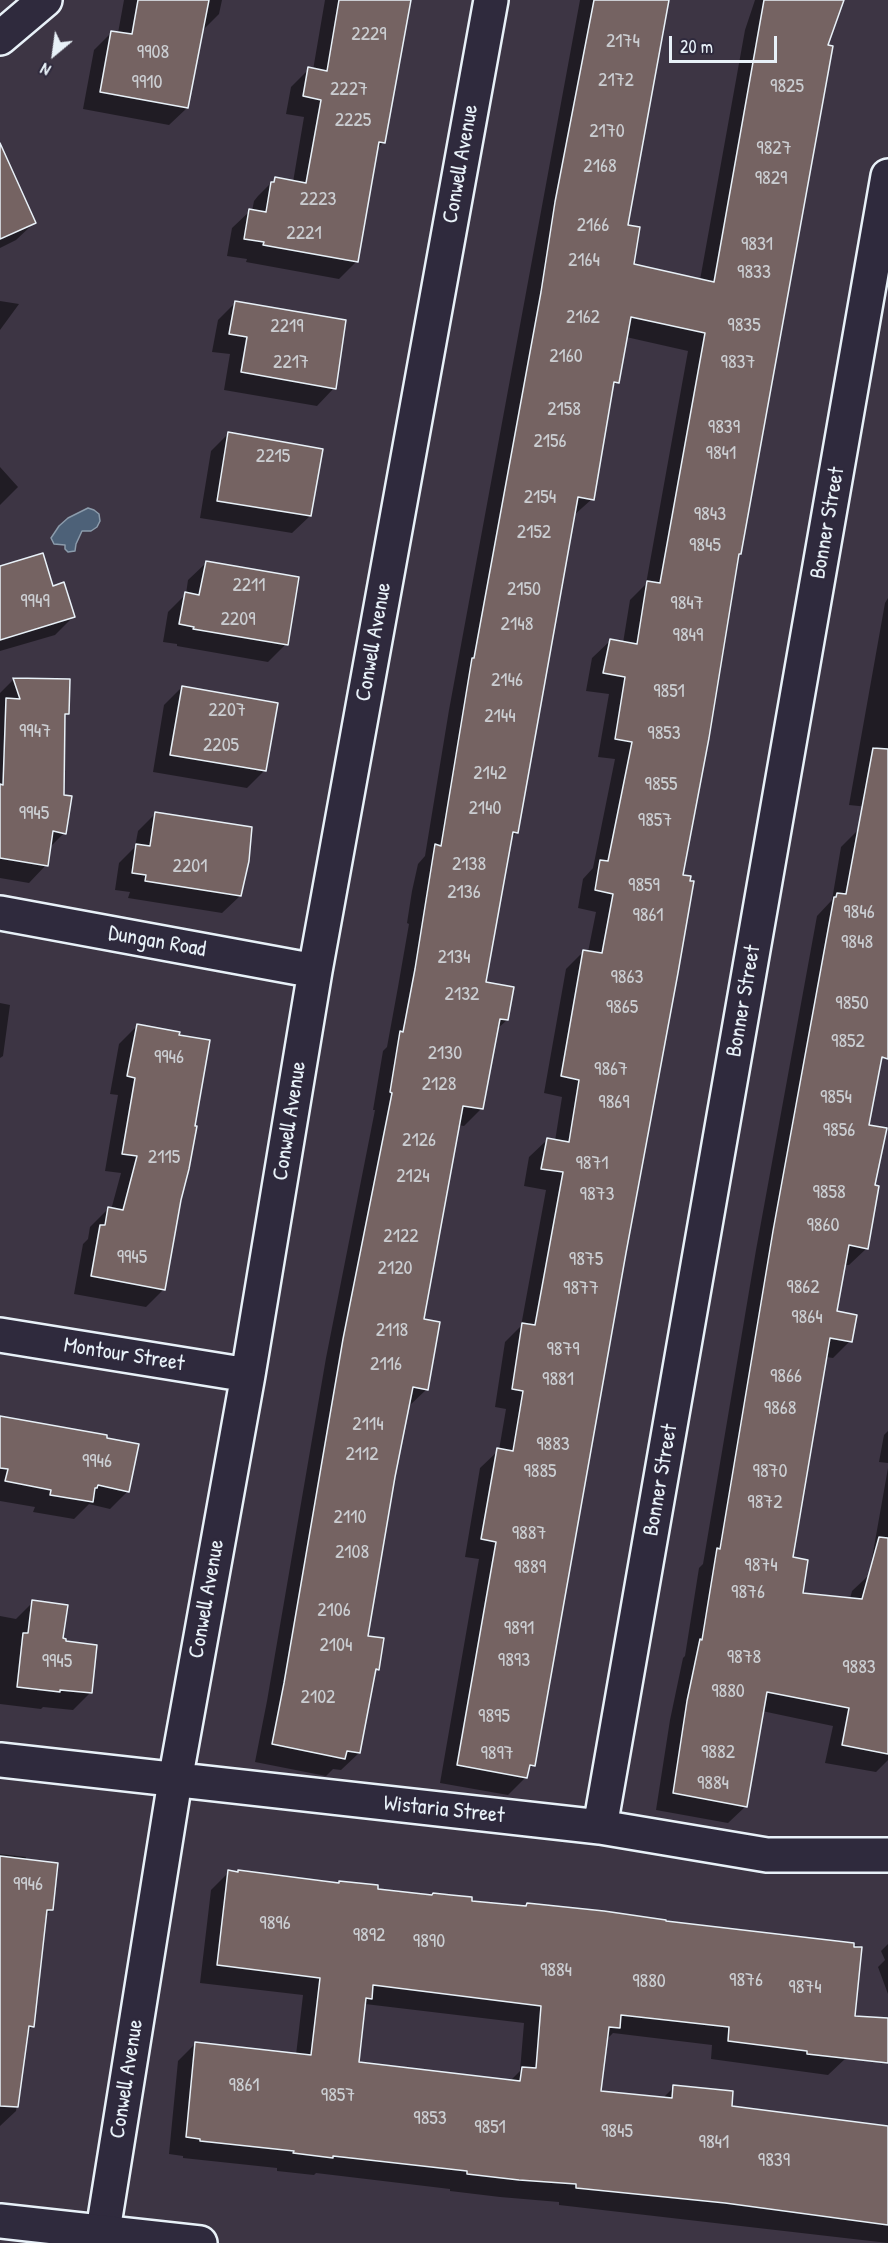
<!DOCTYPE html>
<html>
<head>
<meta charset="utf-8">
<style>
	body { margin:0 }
	#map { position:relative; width:888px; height:2243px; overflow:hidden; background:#3d3544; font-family:"Patrick Hand",sans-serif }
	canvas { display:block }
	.north { position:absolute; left:24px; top:24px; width:60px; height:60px; -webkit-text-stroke:4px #2f2a3d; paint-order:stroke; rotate:209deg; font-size:16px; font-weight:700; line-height:24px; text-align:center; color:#e8f1f8 }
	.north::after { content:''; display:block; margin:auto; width:21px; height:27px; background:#e8f1f8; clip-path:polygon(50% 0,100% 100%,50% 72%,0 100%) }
	.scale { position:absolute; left:669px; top:36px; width:108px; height:27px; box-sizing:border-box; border:3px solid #e8f1f8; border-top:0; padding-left:8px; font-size:18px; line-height:21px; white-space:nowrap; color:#e8f1f8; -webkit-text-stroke:4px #2f2a3d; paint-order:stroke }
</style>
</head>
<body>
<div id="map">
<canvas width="888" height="2243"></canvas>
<div class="north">N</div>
<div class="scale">20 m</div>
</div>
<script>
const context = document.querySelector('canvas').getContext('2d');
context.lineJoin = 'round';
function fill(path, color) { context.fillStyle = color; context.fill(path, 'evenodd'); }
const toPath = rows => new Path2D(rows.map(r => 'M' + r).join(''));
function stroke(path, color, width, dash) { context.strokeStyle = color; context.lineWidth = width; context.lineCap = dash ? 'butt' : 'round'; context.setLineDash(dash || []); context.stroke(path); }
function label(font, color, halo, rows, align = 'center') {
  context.font = font + ' "Patrick Hand",sans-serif'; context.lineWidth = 4.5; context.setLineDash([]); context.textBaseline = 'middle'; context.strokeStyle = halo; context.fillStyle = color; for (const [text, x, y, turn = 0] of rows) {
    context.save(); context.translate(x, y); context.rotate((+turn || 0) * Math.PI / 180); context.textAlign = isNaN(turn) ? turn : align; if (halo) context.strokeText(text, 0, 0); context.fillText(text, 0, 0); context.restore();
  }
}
const water = toPath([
	[88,508,94,510,99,514,100,521,97,527,91,531,82,531,76,544,75,551,68,552,65,549,65,545,54,544,51,538,59,526,68,518,88,508]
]);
fill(water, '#4d6178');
stroke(water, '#8b9bab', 1.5);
fill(toPath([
	[124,0,222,0,219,14,201,32,187,108,169,125,83,109,94,50,112,32,118,33],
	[325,0,410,0,384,142,376,150,357,261,339,279,246,262,247,259,227,256,232,228,250,211,252,211,254,201,258,196,275,179,293,182,304,117,286,114,291,87,309,69,313,70],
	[580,0,668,0,626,226,632,266,700,280,745,30,755,0,842,0,826,47,740,553,737,556,681,876,533,1765,527,1771,526,1777,508,1795,440,1783,479,1559,465,1557,480,1468,499,1450,506,1409,495,1407,505,1342,521,1326,546,1190,524,1186,529,1157,547,1140,555,1141,562,1097,544,1093,566,969,584,951,588,952,596,912,578,908,583,879,593,868,615,759,598,757,609,694,586,691,592,658,610,641,623,643,630,600,646,584,688,351,626,337,617,382,611,388,592,499,573,516,517,832,510,840,484,983,507,1020,496,1030,482,1108,464,1126,458,1125,422,1321,427,1389,408,1407,380,1551,366,1637,377,1669,374,1673,359,1753,341,1770,333,1769,326,1776,255,1762,267,1701,326,1358,375,1110,373,1110,383,1051,387,1047,398,987,409,924,407,923,412,891,418,864,425,856,449,710],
	[0,146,34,223,16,240,0,248],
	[0,301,19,304,0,330],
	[235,303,334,388,317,406,224,390,230,354,212,352,218,320],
	[229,433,310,516,292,533,200,518,211,451],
	[0,467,18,487,0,505],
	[206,563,286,644,268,662,177,646,177,644,163,642,168,612,186,594,188,580],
	[0,568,52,588,73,617,55,635,0,651],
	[888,598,888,809,849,805,885,603],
	[14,679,67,713,64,717,62,796,64,833,49,848,46,865,29,883,0,878,0,693],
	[182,687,276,704,264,771,247,788,153,772,164,705],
	[155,814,250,844,244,882,241,886,240,896,222,913,128,898,130,892,115,890,119,863,135,847,138,831],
	[859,829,888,836,888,1010,867,1126,874,1186,867,1248,849,1265,844,1265,835,1312,850,1341,833,1358,826,1357,791,1559,801,1594,850,1599,852,1591,869,1575,888,1468,888,1760,876,1772,825,1763,833,1726,762,1711,746,1806,728,1823,656,1810,670,1720,683,1658,685,1656,699,1568,703,1564,756,1250,817,916,832,900,841,847],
	[0,1003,10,1005,3,1056,0,1058],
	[137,1026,180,1199,164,1289,146,1307,74,1294,83,1244,88,1239,90,1227,108,1209,111,1210,121,1173,105,1171,118,1095,110,1094,119,1044],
	[0,1417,128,1491,110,1509,89,1504,74,1519,33,1512,35,1507,0,1501],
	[888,1431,888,1463,879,1462,884,1435],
	[33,1602,62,1640,90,1693,73,1710,43,1707,41,1709,0,1704,0,1616,16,1619],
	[0,1854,26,1857,25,1861,51,1910,44,1917,33,2026,27,2032,16,2111,0,2126],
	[229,1872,470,1902,861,1946,850,2042,846,2058,828,2075,711,2059,712,2045,613,2033,606,2040,599,2093,662,2099,674,2087,730,2107,886,2127,888,2125,888,2243,559,2205,559,2202,500,2197,450,2191,450,2189,316,2173,314,2175,277,2171,277,2168,183,2158,183,2156,169,2154,178,2061,196,2043,296,2055,303,1995,200,1983,211,1890],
	[365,2004,524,2023,520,2071,510,2081,357,2064],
	[888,1944,888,1994,878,1967,885,1960,881,1951]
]), '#0007');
const building = toPath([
	[138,0,209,0,188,108,100,92,111,31,132,34,138,0],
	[339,0,411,0,385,143,379,142,358,262,263,245,264,242,244,239,249,209,266,212,271,182,274,182,275,177,306,183,321,100,303,96,308,67,327,71,339,0],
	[594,0,669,0,628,225,640,227,634,264,714,282,764,0,844,0,828,45,833,46,741,554,739,554,709,738,683,875,691,876,690,881,694,881,678,973,626,1253,535,1766,530,1765,527,1778,457,1765,496,1542,481,1539,497,1448,513,1451,523,1391,512,1389,522,1323,535,1325,563,1172,541,1169,547,1138,569,1142,579,1080,561,1076,583,950,602,953,613,894,595,890,600,860,608,861,632,742,615,739,625,677,603,673,610,639,637,644,647,581,660,583,705,333,631,317,619,383,614,382,594,500,578,497,518,833,513,832,486,982,514,987,508,1020,500,1019,483,1109,463,1106,424,1319,440,1322,428,1390,413,1387,395,1477,368,1636,384,1638,379,1670,376,1669,360,1753,347,1751,345,1759,272,1744,284,1683,343,1339,392,1093,390,1092,400,1031,403,1032,415,969,435,844,441,846,472,658,474,658,541,292,555,202,594,0],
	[0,143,36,223,0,239,0,143],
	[235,301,346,320,336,389,241,372,247,337,229,334,235,301],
	[228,432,323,449,311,516,217,501,228,432],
	[43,553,53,586,64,582,75,617,0,640,0,566,43,553],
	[206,561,299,577,288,645,193,629,194,627,179,624,185,592,199,595,206,561],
	[13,678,70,679,69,714,65,714,64,795,72,796,66,834,53,831,48,866,0,858,0,784,3,785,6,698,20,699,13,678],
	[182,686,278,703,266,771,170,755,182,686],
	[873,748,888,749,888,1059,882,1057,869,1125,887,1128,875,1185,879,1186,868,1249,849,1245,837,1311,857,1315,852,1342,830,1338,793,1557,808,1560,803,1593,862,1599,879,1537,888,1538,888,1754,842,1745,849,1708,767,1692,747,1807,673,1793,687,1701,700,1639,702,1640,717,1548,720,1549,773,1231,834,897,836,897,837,893,846,894,873,748],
	[155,812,252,827,249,861,241,896,145,881,146,875,132,873,136,844,150,846,155,812],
	[137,1024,180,1032,179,1035,210,1040,195,1126,197,1126,189,1169,181,1200,165,1290,91,1276,100,1225,105,1225,108,1207,123,1210,137,1156,122,1154,135,1078,127,1076,137,1024],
	[0,1416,107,1435,107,1438,139,1444,129,1492,98,1485,97,1488,95,1488,93,1502,50,1495,51,1490,5,1481,8,1469,0,1468,0,1416],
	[32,1600,68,1605,63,1638,66,1639,66,1641,97,1645,92,1693,60,1690,60,1692,17,1687,23,1633,28,1633,32,1600],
	[0,1856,58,1863,53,1910,47,1910,34,2027,29,2026,18,2107,0,2106,0,1856],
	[228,1870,238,1872,238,1870,339,1883,339,1881,378,1885,378,1889,432,1895,433,1893,451,1895,472,1897,472,1901,526,1906,527,1903,604,1911,666,1920,666,1921,854,1943,854,1947,862,1947,855,2016,888,2018,888,2063,807,2054,807,2051,728,2041,729,2027,621,2015,620,2028,609,2027,601,2091,672,2098,673,2085,733,2091,732,2106,888,2126,888,2225,725,2203,576,2188,576,2184,519,2180,467,2174,467,2171,333,2156,333,2158,293,2153,294,2151,200,2141,200,2139,186,2137,195,2042,311,2055,320,1978,217,1965,228,1870],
	[373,1985,541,2006,536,2068,522,2067,520,2081,359,2062,366,1998,372,1999,373,1985]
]);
fill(building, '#756362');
stroke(building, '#e8f1f8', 1.5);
const minor = toPath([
	[0,38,45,0],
	[0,913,315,971],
	[0,1335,248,1375],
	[0,1760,600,1827,767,1855,888,1855],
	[600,1827,888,176],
	[101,2243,175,1781,248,1375,315,971,491,0]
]);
const major = toPath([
	[0,2221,200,2243]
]);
stroke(minor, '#e8f1f8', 38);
stroke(major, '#e8f1f8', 38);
stroke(minor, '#2f2a3d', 33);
stroke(major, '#2f2a3d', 33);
label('20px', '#cbced2', null, [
	["2229",369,35],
	["2174",623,42],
	["9908",153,53],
	["2172",616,81],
	["9910",147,83],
	["9825",787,87],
	["2227",349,90],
	["2225",353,121],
	["2170",607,132],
	["9827",774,149],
	["2168",600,167],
	["9829",771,179],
	["2223",318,200],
	["2166",593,226],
	["2221",304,234],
	["9831",757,245],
	["2164",584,261],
	["9833",754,273],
	["2162",583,318],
	["9835",744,326],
	["2219",287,327],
	["2160",566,357],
	["2217",291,363],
	["9837",738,363],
	["2158",564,410],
	["9839",724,428],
	["2156",550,442],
	["9841",721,454],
	["2215",273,457],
	["2154",540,498],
	["9843",710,515],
	["2152",534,533],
	["9845",705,546],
	["2211",249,586],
	["2150",524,590],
	["9949",35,602],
	["9847",687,604],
	["2209",238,620],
	["2148",517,625],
	["9849",688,636],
	["2146",507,681],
	["9851",669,692],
	["2207",227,711],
	["2144",500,717],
	["9947",35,732],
	["9853",664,734],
	["2205",221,746],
	["2142",490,774],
	["9855",661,785],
	["2140",485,809],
	["9945",34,814],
	["9857",655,821],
	["2138",469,865],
	["2201",190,867],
	["9859",644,886],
	["2136",464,893],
	["9846",859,913],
	["9861",648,916],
	["9848",857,943],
	["2134",454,958],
	["9863",627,978],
	["2132",462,995],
	["9850",852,1004],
	["9865",622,1008],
	["9852",848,1042],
	["2130",445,1054],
	["9946",169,1058],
	["9867",611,1070],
	["2128",439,1085],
	["9854",836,1098],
	["9869",614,1103],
	["9856",839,1131],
	["2126",419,1141],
	["2115",164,1158],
	["9871",592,1164],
	["2124",413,1177],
	["9858",829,1193],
	["9873",597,1195],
	["9860",823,1226],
	["2122",401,1237],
	["9945",132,1258],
	["9875",586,1260],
	["2120",395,1269],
	["9862",803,1288],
	["9877",581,1289],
	["9864",807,1318],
	["2118",392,1331],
	["9879",563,1350],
	["2116",386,1365],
	["9866",786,1377],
	["9881",558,1380],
	["9868",780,1409],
	["2114",368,1425],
	["9883",553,1445],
	["2112",362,1455],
	["9946",97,1462],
	["9885",540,1472],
	["9870",770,1472],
	["9872",765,1503],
	["2110",350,1518],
	["9887",529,1534],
	["2108",352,1553],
	["9874",761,1566],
	["9889",530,1568],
	["9876",748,1593],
	["2106",334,1611],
	["9891",519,1629],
	["2104",336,1646],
	["9878",744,1658],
	["9893",514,1661],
	["9945",57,1662],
	["9883",859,1668],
	["9880",728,1692],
	["2102",318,1698],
	["9895",494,1717],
	["9882",718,1753],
	["9897",497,1754],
	["9884",713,1784],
	["9946",28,1885],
	["9896",275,1924],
	["9892",369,1936],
	["9890",429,1942],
	["9884",556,1971],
	["9876",746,1981],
	["9880",649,1982],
	["9874",805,1988],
	["9861",244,2086],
	["9857",338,2096],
	["9853",430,2119],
	["9851",490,2128],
	["9845",617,2132],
	["9841",714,2143],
	["9839",774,2161]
]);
label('22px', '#e8f1f8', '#2f2a3d', [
	["Conwell Avenue",461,164,-80],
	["Bonner Street",828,523,-80],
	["Conwell Avenue",374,642,-80],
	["Dungan Road",157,942,10],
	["Bonner Street",744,1001,-80],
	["Conwell Avenue",290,1121,-81],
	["Montour Street",124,1355,9],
	["Bonner Street",661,1480,-80],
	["Conwell Avenue",207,1599,-80],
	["Wistaria Street",444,1810,6],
	["Conwell Avenue",127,2079,-81]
]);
</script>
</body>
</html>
